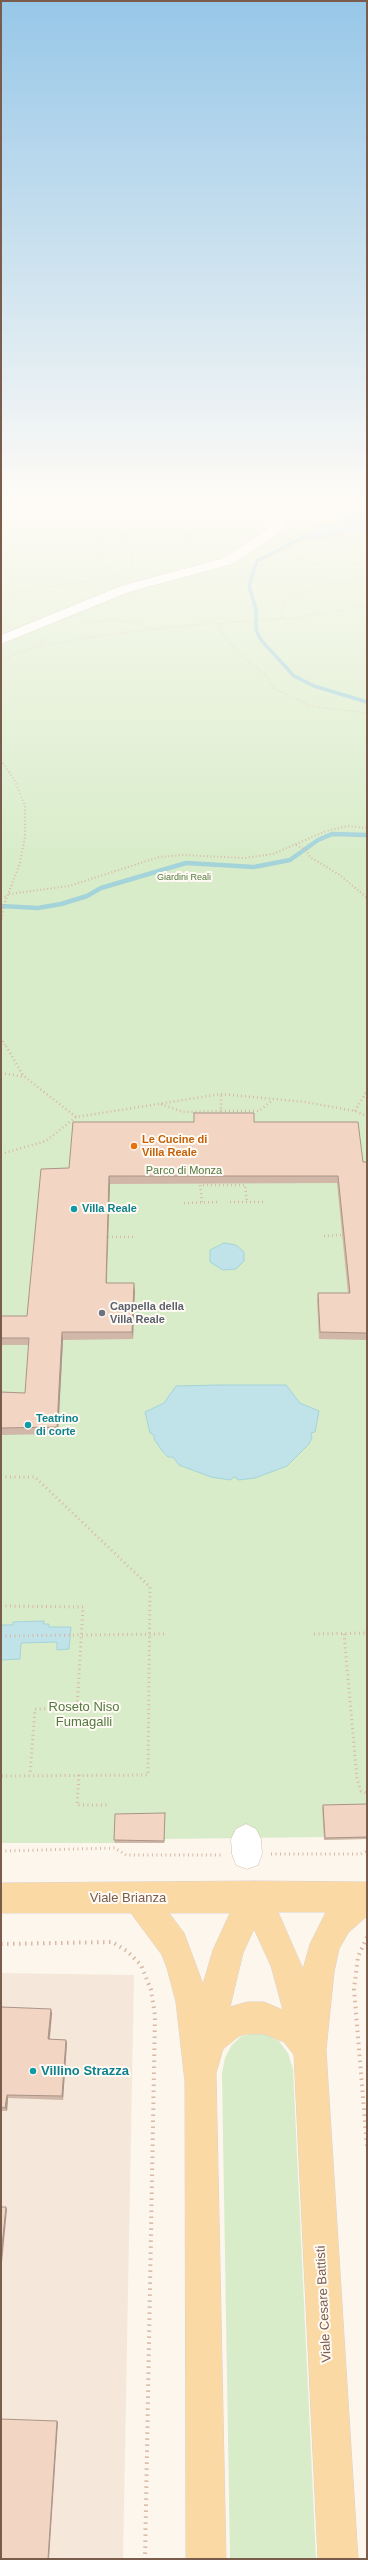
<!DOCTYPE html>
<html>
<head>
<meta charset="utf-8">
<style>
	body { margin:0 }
	#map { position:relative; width:368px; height:2560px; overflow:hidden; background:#fdf6ec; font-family:Helvetica,sans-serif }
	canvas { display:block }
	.frame { position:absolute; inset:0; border:2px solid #7a5c4d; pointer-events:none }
</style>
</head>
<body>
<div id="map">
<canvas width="368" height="2560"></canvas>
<div class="frame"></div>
</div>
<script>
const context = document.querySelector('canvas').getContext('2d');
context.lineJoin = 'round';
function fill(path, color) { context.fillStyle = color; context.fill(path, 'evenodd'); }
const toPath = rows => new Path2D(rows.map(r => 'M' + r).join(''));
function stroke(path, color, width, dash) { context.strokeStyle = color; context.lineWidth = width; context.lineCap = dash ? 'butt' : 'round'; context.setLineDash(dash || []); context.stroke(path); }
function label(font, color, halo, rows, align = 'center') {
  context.font = font + ' Helvetica,sans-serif'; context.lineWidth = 4; context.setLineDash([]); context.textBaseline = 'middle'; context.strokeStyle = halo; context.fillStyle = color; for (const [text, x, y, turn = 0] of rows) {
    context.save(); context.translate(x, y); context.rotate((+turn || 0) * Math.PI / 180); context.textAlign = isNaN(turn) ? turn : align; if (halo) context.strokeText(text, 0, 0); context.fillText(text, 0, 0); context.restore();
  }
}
fill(toPath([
	[1,1973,134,1975,123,2559,1,2559]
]), '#f5e8da');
fill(toPath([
	[1,504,367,504,367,1839,324,1840,324,1837,165,1839,165,1843,1,1843],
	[253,2033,266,2034,279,2041,288,2053,293,2069,316,2559,230,2559,222,2073,225,2058,231,2046,240,2037]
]), '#d8ecc9');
const water = toPath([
	[367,514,367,525,361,530,320,537,304,537,321,527,338,524,345,519,367,514],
	[224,1243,236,1245,244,1252,244,1261,236,1269,223,1270,210,1262,210,1250,224,1243],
	[219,1385,286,1385,300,1403,319,1411,315,1432,311,1433,312,1438,309,1444,287,1466,255,1478,239,1480,234,1477,230,1480,211,1477,179,1465,173,1457,168,1457,163,1452,154,1439,154,1435,150,1433,145,1412,164,1403,176,1386,219,1385],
	[44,1621,43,1624,49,1624,49,1627,71,1627,69,1649,57,1650,57,1642,21,1643,20,1659,1,1660,1,1625,13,1625,13,1622,44,1621]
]);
fill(water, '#bfe3e8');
stroke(water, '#a5d3da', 1);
stroke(toPath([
	[304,537,257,561,249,586,256,609,256,630,261,640,294,676,314,686,367,702]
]), '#a5d3da', 3.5);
stroke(toPath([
	[1,906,38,908,61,904,87,896,101,888,186,863,254,867,290,860,318,840,332,834,367,835]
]), '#a5d3da', 4.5);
const minor = toPath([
	[284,504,296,504,283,527,273,537,232,564,129,592,1,644,1,635,121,586,224,558,265,531,274,522,284,504],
	[246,1824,256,1829,261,1839,262,1854,258,1865,247,1869,236,1865,232,1854,231,1839,236,1829,246,1824]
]);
const major = toPath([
	[254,1881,367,1882,367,1916,348,1933,339,1949,334,1972,326,2050,358,2559,318,2559,294,2055,284,2042,264,2034,247,2034,239,2036,223,2049,216,2073,226,2559,186,2559,185,2082,176,2002,167,1968,162,1955,131,1913,1,1913,1,1883,254,1881],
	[278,1912,326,1912,310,1944,303,1969,278,1912],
	[169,1913,230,1913,213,1950,203,1984,184,1933,169,1913],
	[254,1929,271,1966,283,2010,264,2002,247,2002,230,2007,243,1953,254,1929]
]);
stroke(minor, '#d1beb0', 1);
stroke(major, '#dad1cd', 1);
stroke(toPath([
	[87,504,102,515,127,540,133,560,130,572],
	[347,506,362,504],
	[102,515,93,523,99,551,107,568,119,575],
	[306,529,307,523,330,504],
	[285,542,306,529,329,524,367,510],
	[178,558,192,530,195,504],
	[282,564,367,564],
	[261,565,276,553,309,539,337,537,367,530],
	[249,567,312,557,367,535],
	[1,594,111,577],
	[281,619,283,605,289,597,327,584,367,579],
	[218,623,220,630,240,655,266,675,273,688,311,706,367,713],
	[82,624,113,620,137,623,152,629],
	[36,646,45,640],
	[1,660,34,647,97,636,179,626,294,618,367,606]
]), '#d9b8a5', 1.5, [0.5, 2]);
stroke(toPath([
	[1,760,15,781,25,806,25,836,20,863,4,905,1,923],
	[296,845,306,850,310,857,340,875,367,898],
	[9,894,69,886,159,857,183,855,244,858,273,854,326,831,348,826,367,828],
	[1,896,8,897],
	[1,1038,6,1047]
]), '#d9b8a5', 2, [1, 2.5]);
stroke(toPath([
	[6,1046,24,1077],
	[1,1073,25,1077,76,1117,221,1094,305,1102,355,1111,367,1116],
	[161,1104,183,1112,221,1111,221,1094],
	[221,1111,259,1111,273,1100],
	[355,1111,367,1091],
	[1,1154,46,1141,76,1117],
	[202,1202,200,1185,245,1185,247,1202],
	[230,1202,266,1202],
	[184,1203,220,1202],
	[324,1236,342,1235],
	[108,1237,136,1237]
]), '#d9b8a5', 2.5, [1, 3]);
stroke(toPath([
	[1,1477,35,1477,150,1587,148,1775,1,1776],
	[1,1606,83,1607,77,1709,35,1709,30,1775],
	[314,1634,367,1633],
	[344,1634,357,1779,361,1791,367,1793],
	[1,1636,167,1634],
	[79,1775,77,1805,107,1805],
	[1,1851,115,1848,126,1855,222,1855],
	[271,1854,361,1854,367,1851]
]), '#d9b8a5', 3, [1, 3.5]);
stroke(toPath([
	[367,1937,358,1957,354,1989,367,2146],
	[1,1944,112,1942,127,1951,141,1965,151,1990,155,2015,145,2559]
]), '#d9b8a5', 4, [1.5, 4.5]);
fill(minor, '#fff');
fill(major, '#fbd9a5');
fill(toPath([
	[254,1122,363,1162,367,1162,367,1340,319,1339,317,1300,318,1293,348,1293,337,1183,110,1184,107,1283,134,1283,133,1339,63,1340,58,1434,1,1435,1,1392,25,1393,29,1345,1,1345,1,1316,27,1316,69,1168],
	[367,1804,367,1839,324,1840,322,1808,323,1805],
	[165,1813,164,1843,115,1843,114,1840],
	[1,2007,52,2013,50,2039,66,2040,67,2043,63,2100,8,2098,7,2111,1,2111]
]), '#d1b7a8');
fill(toPath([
	[109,1176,110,1184,106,1290,106,1283],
	[134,1283,135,1291,133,1339,132,1332],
	[62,1332,63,1340,58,1434,57,1427],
	[51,2009,52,2013,49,2043,48,2039],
	[66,2040,67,2043,63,2100,62,2096],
	[7,2095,8,2098,7,2111,5,2108],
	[6,2207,7,2209,1,2273,1,2255],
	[57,2421,58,2422,49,2559,48,2559]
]), '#aa9588');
const building = toPath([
	[194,1113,254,1113,254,1122,358,1122,363,1162,367,1162,367,1333,320,1332,318,1293,350,1293,338,1176,109,1176,106,1283,134,1283,132,1332,62,1332,57,1427,1,1428,1,1392,25,1393,29,1338,1,1338,1,1316,27,1316,41,1169,69,1168,73,1122,194,1122,194,1113],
	[367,1804,367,1837,325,1838,323,1805,367,1804],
	[165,1813,164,1841,114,1840,115,1814,165,1813],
	[1,2007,51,2009,48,2039,66,2040,62,2096,7,2095,5,2108,1,2107,1,2007],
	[1,2207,6,2207,1,2255,1,2207],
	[1,2419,57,2421,48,2559,1,2559,1,2419]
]);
fill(building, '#f3d5c3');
stroke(building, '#aa9588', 1);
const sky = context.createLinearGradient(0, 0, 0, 863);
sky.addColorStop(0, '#97c7e8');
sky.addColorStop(0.58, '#fefbf6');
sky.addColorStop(1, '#fefbf600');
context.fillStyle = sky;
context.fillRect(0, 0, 368, 863);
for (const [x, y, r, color] of [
	[134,1146,4,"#e8710a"],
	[74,1209,4,"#0f9aa8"],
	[102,1313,4,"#6b7280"],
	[28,1425,4,"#0f9aa8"],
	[33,2071,4,"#0f9aa8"]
]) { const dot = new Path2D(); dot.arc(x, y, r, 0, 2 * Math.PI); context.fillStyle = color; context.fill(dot); stroke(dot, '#fffaf3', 1.5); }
label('9px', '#537a41', '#fffaf3', [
	["Giardini Reali",184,878]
]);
label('bold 11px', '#c56008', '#fffaf3', [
	["Le Cucine di",142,1140],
	["Villa Reale",142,1153]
], 'left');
label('11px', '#537a41', '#fffaf3', [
	["Parco di Monza",184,1171]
]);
label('bold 11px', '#0d838f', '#fffaf3', [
	["Villa Reale",82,1209],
	["Teatrino",36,1419],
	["di corte",36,1432]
], 'left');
label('bold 11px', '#5b616d', '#fffaf3', [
	["Cappella della",110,1307],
	["Villa Reale",110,1320]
], 'left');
label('13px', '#537a41', '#fffaf3', [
	["Roseto Niso",84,1707],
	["Fumagalli",84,1722]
]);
label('13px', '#7a5c4d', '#fffaf3', [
	["Viale Brianza",128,1898],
	["Viale Cesare Battisti",324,2304,-93]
]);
label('bold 13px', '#0d838f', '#fffaf3', [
	["Villino Strazza",41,2071]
], 'left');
</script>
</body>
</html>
